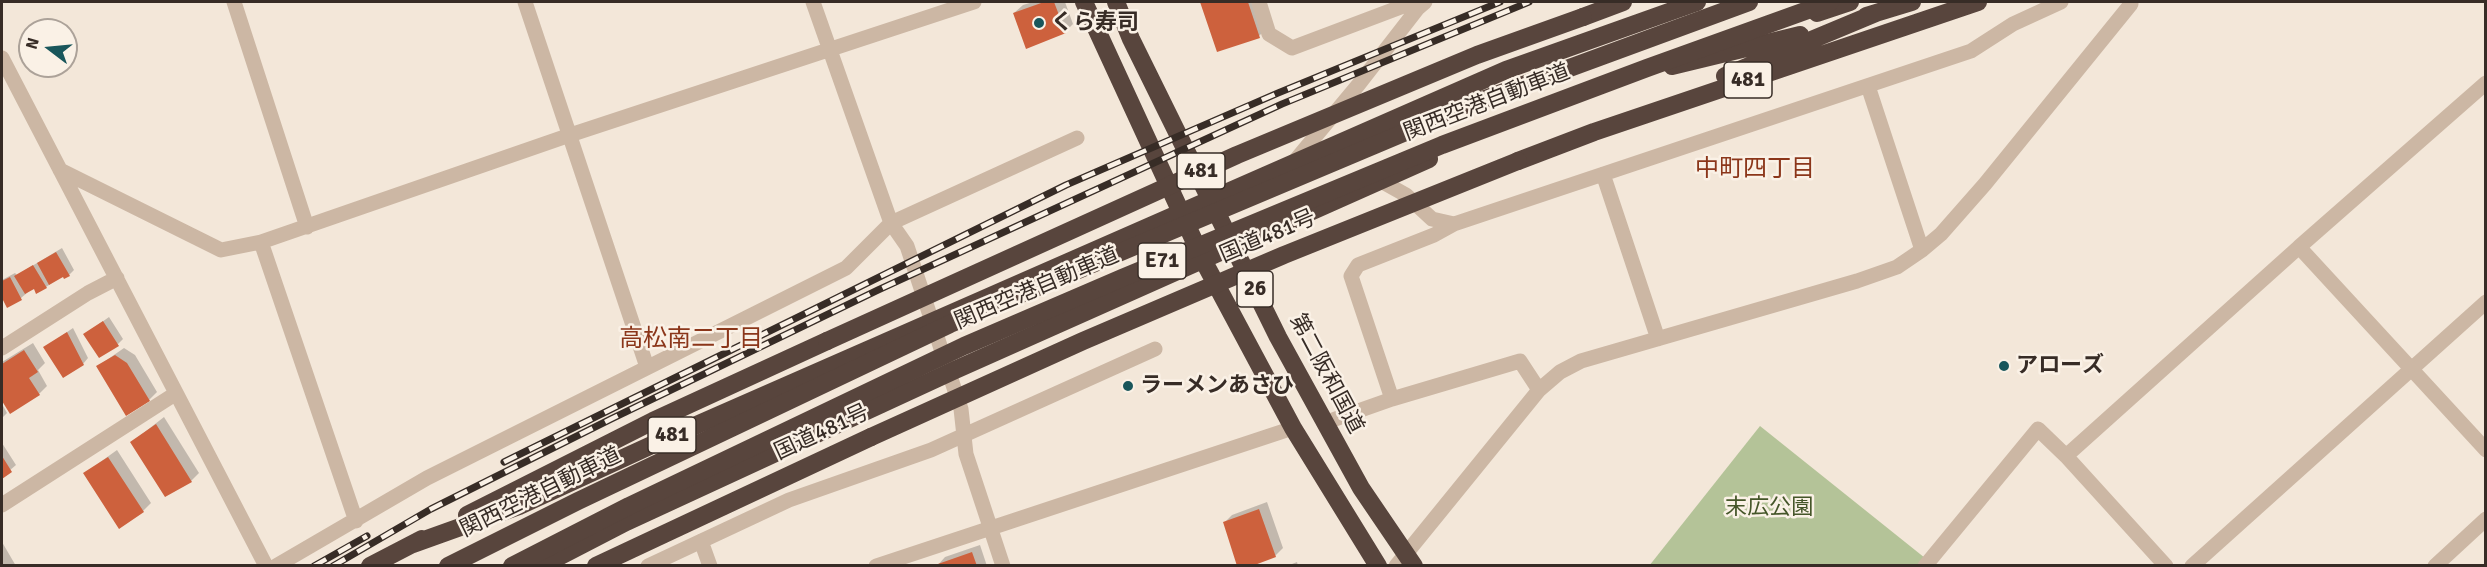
<!DOCTYPE html>
<html>
<head>
<meta charset="utf-8">
<style>
	body { margin:0 }
	#map { position:relative; width:2487px; height:567px; overflow:hidden; background:#f3e7d9; font-family:Signika,sans-serif }
	canvas { display:block }
	.frame { position:absolute; inset:0; border:3px solid #372c26; pointer-events:none }
	.north { position:absolute; left:18px; top:18px; width:60px; height:60px; box-sizing:border-box; background:#faf1e6; border:2px solid #aca299; border-radius:50%; rotate:286deg; font-size:16px; font-weight:700; line-height:24px; text-align:center; color:#372c26 }
	.north::after { content:''; display:block; margin:auto; width:21px; height:27px; background:#19565b; clip-path:polygon(50% 0,100% 100%,50% 72%,0 100%) }
</style>
</head>
<body>
<div id="map">
<canvas width="2487" height="567"></canvas>
<div class="frame"></div>
<div class="north">N</div>
</div>
<script>
const context = document.querySelector('canvas').getContext('2d');
context.lineJoin = 'round';
function fill(path, color) { context.fillStyle = color; context.fill(path, 'evenodd'); }
const toPath = rows => new Path2D(rows.map(r => 'M' + r).join(''));
function stroke(path, color, width, dash) { context.strokeStyle = color; context.lineWidth = width; context.lineCap = dash ? 'butt' : 'round'; context.setLineDash(dash || []); context.stroke(path); }
function label(font, color, halo, rows, align = 'center') {
  context.font = font + ' Signika,"Noto Sans JP",sans-serif'; context.lineWidth = 5; context.setLineDash([]); context.textBaseline = 'middle'; context.strokeStyle = halo; context.fillStyle = color; for (const [text, x, y, turn = 0] of rows) {
    context.save(); context.translate(x, y); context.rotate((+turn || 0) * Math.PI / 180); context.textAlign = isNaN(turn) ? turn : align; if (halo) context.strokeText(text, 0, 0); context.fillText(text, 0, 0); context.restore();
  }
}
fill(toPath([
	[1760,426,1925,558,1919,566,1649,566]
]), '#b4c398');
fill(toPath([
	[1033,2,1065,2,1073,24,1065,32,1014,13,1023,5],
	[1202,2,1258,2,1267,28,1259,36,1218,50],
	[62,248,74,270,69,275,64,275,46,287,34,287,21,298,2,300,2,280,15,273,17,275],
	[109,317,123,339,118,344,85,334],
	[73,328,88,358,83,364,45,347],
	[33,343,45,363,38,370,47,386,39,394,10,412,2,399,2,362],
	[124,348,135,355,157,392,149,400,98,366],
	[2,404,7,413,2,418],
	[164,417,199,473,191,481,132,442],
	[2,443,16,465,2,477],
	[117,450,151,503,143,511,85,473],
	[1267,502,1283,548,1275,556,1224,523,1232,515],
	[2,542,16,566,2,566],
	[980,545,987,566,937,566,945,557],
	[1297,562,1298,566,1287,566]
]), '#0003');
fill(toPath([
	[1044,2,1054,2,1066,33,1026,49,1013,13],
	[1200,2,1248,2,1260,38,1217,52],
	[56,252,70,276,64,279,63,277,49,285,37,263],
	[33,265,47,288,36,294,34,289,25,294,14,276],
	[10,277,22,300,7,308,2,298,2,281],
	[103,321,119,346,99,358,83,334],
	[67,332,84,365,63,378,43,347],
	[24,350,38,372,29,378,40,395,10,414,2,401,2,364],
	[115,355,127,363,150,401,126,416,96,366],
	[156,424,192,482,165,497,130,442],
	[2,456,12,472,2,479],
	[108,457,144,512,119,529,83,473],
	[1259,509,1276,557,1252,566,1237,566,1223,522],
	[972,552,977,566,935,566,935,565]
]), '#cd613d');
stroke(toPath([
	[234,2,307,227],
	[525,2,647,367],
	[813,2,891,223,907,246,961,409,966,454,1003,566],
	[1259,2,1269,34,1292,48,1414,2],
	[2,58,266,566],
	[2486,83,2299,247,2486,450],
	[1868,86,1922,250],
	[1294,162,1359,84,1418,8,1425,2],
	[60,170,221,250,261,242],
	[1603,174,1658,339],
	[1381,181,1406,195,1432,219,1454,224,1971,51,2013,24,2061,2],
	[2,348,88,293,117,278],
	[1392,399,1351,276,1358,265,1434,235,1454,224],
	[1324,423,1392,399,1520,361,1539,390],
	[2066,456,2299,247],
	[2,505,175,394],
	[356,521,261,242,570,135,974,2],
	[701,541,710,566],
	[276,566,427,478,846,268,891,223,1077,138],
	[648,566,789,500,931,450,1155,349],
	[876,566,1293,428],
	[1396,566,1539,390,1560,372,1581,361,1857,281,1897,267,1922,250,1941,234,1985,184,2131,4],
	[1925,566,2038,429,2066,456,2166,566],
	[2192,566,2486,302],
	[2435,566,2486,519]
]), '#ccb7a4', 15);
stroke(toPath([
	[1084,2,1202,258,1293,428,1378,566],
	[1116,2,1131,39,1278,337,1361,488,1414,566],
	[1817,13,1850,2],
	[1866,16,1912,2],
	[1583,17,1623,2],
	[1672,66,1800,35],
	[1725,76,1876,13],
	[1518,161,1594,132,1978,2],
	[467,515,653,421,827,341],
	[413,544,519,506,667,438,1506,70,1697,2],
	[370,566,422,539],
	[541,566,626,522,955,370,1429,159],
	[596,566,871,437]
]), '#58453d', 18);
const rail = toPath([
	[504,462,1066,185,1278,93,1500,2],
	[314,566,367,536],
	[333,566,431,509,611,419,878,290,1282,104,1529,2]
]);
stroke(rail, '#372c26', 7);
stroke(rail, '#faf1e6', 4.5, [14]);
stroke(toPath([
	[827,341,1237,155,1477,55,1583,17],
	[871,437,1083,341,1284,255,1518,161],
	[448,566,578,501,950,324,1477,102,1749,2],
	[512,566,629,506,964,346,1122,278,1442,145,1647,68,1830,2]
]), '#58453d', 18);
for (const [x, y, r, color] of [
	[1039,23,6,"#19565b"],
	[2004,366,6,"#19565b"],
	[1128,386,6,"#19565b"]
]) { const dot = new Path2D(); dot.arc(x, y, r, 0, 2 * Math.PI); context.fillStyle = color; context.fill(dot); stroke(dot, '#faf1e6', 2); }
for (const [x, y, w] of [
	[1748,80,48],
	[1201,171,48],
	[1162,261,48],
	[1255,289,36],
	[672,435,48]
]) { const box = new Path2D(); box.roundRect(x - w / 2, y - 18, w, 36, 4.5); context.fillStyle = '#faf1e6'; context.fill(box); stroke(box, '#372c26', 1.5); }
label('bold 21px', '#372c26', null, [
	["481",1748,80],
	["481",1201,171],
	["E71",1162,261],
	["26",1255,289],
	["481",672,435]
]);
label('bold 22px', '#372c26', '#faf1e6', [
	["くら寿司",1051,23],
	["アローズ",2016,366],
	["ラーメンあさひ",1140,386]
], 'left');
label('22px', '#372c26', '#faf1e6', [
	["関西空港自動車道",1487,103,-21],
	["国道481号",1268,237,-23],
	["関西空港自動車道",1037,289,-23],
	["第二阪和国道",1326,374,62],
	["国道481号",822,433,-25],
	["関西空港自動車道",541,493,-26]
]);
label('22px', '#455629', '#faf1e6', [
	["末広公園",1769,508]
]);
label('24px', '#8b361a', '#faf1e6', [
	["中町四丁目",1755,170],
	["高松南二丁目",691,340]
]);
</script>
</body>
</html>
